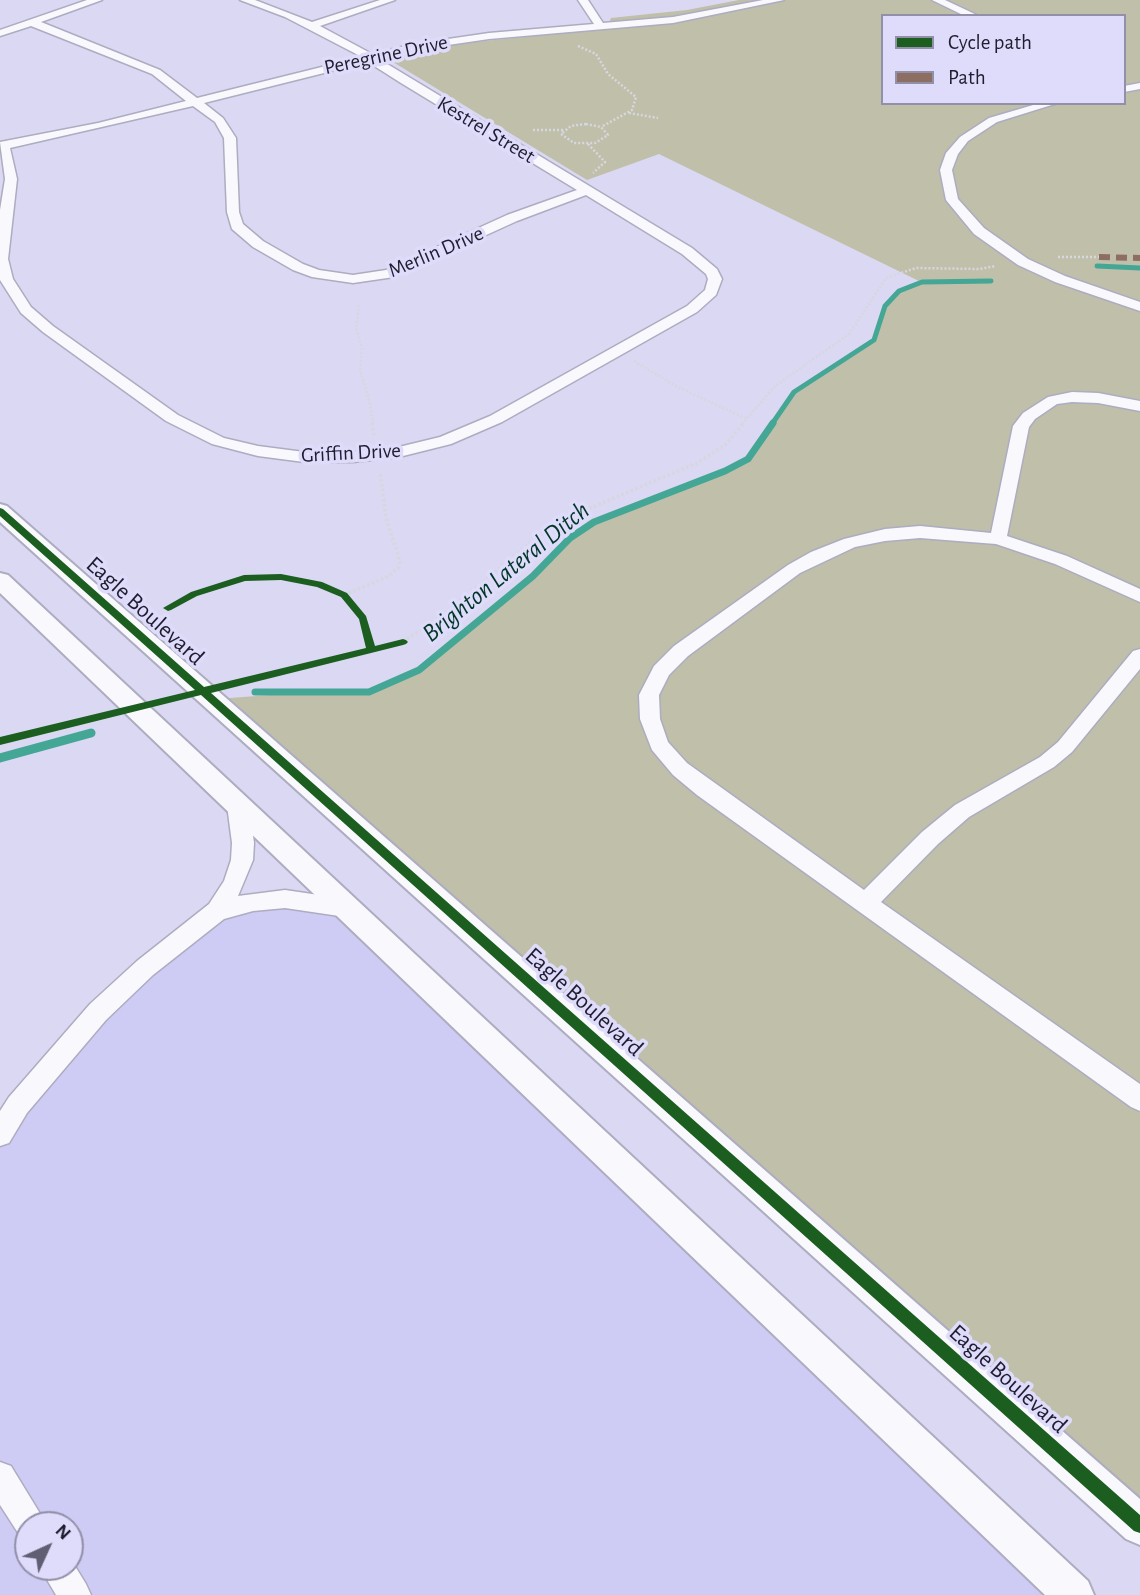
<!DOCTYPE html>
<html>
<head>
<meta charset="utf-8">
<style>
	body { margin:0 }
	#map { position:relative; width:1140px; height:1595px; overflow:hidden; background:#dad8f2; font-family:"Alegreya Sans",sans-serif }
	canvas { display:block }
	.legend { position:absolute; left:881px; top:14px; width:245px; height:91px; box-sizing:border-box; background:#dedcfa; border:2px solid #9290a9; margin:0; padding:9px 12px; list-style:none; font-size:21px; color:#1f1d2f }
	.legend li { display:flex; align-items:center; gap:14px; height:35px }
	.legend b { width:35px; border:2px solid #9290a9 }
	.north { position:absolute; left:14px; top:1511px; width:70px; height:70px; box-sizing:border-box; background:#dedcfa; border:2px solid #9290a9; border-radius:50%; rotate:45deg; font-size:19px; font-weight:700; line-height:28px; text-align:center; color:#1f1d2f }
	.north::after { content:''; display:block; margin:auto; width:24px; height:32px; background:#605e73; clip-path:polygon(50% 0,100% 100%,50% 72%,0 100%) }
</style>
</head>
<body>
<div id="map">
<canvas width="1140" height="1595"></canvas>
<ul class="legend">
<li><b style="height:9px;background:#1b5e20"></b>Cycle path</li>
<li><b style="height:9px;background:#8d6e63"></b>Path</li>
</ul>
<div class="north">N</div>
</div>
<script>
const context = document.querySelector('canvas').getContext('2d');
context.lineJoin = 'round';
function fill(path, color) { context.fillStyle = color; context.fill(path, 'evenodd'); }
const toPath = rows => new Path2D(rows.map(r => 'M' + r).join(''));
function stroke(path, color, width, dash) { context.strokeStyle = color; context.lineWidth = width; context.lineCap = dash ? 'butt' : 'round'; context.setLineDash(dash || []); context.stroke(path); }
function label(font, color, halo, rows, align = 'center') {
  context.font = font + ' "Alegreya Sans",sans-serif'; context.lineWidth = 7; context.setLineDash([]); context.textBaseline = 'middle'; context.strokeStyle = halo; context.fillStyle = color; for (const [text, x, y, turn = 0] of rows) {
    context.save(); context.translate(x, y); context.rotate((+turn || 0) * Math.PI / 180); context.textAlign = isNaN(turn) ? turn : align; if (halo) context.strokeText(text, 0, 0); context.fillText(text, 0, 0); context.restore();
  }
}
fill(toPath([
	[253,902,346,908,1074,1595,0,1595,0,1134,18,1105,217,911],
	[28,1525,70,1525,70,1567,28,1567]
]), '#cecbf5');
fill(toPath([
	[739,0,1140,0,1140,1524,217,699,336,690,369,692,419,670,533,576,570,538,594,522,725,471,748,459,794,392,873,340,885,306,899,291,921,282,659,154,587,180,388,59,394,54,454,44,606,29,611,18,687,10],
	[883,16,1124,16,1124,103,883,103]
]), '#c0bfaa');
stroke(toPath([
	[1097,266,1140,268],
	[772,424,794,392,874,340,885,306,899,291,922,282,991,281]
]), '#44a695', 5);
stroke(toPath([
	[255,692,369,692,419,670,533,576,570,538,594,522,725,471,748,459,773,423]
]), '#44a695', 7);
stroke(toPath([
	[0,758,91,733]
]), '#44a695', 9);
const minor = toPath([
	[87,0,102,0,41,22,160,70,197,98,362,57,285,17,240,0,255,0,312,22,380,0,395,0,320,26,372,54,414,44,489,33,594,24,578,0,588,0,603,23,673,17,763,0,784,0,673,23,489,39,414,50,379,59,692,248,717,269,722,279,716,295,697,312,502,422,451,444,399,457,353,462,304,462,258,456,212,444,166,421,43,332,21,313,0,280,0,210,5,179,0,142,98,123,186,101,152,74,31,26,0,36,0,30,87,0],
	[368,62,401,83,577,190,507,215,386,270,353,275,319,270,303,264,263,241,243,224,239,212,236,138,223,118,204,103,368,62],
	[193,106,215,122,224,138,227,212,232,229,253,247,293,270,312,277,353,283,394,277,517,221,586,195,682,254,706,274,708,279,705,290,687,306,490,416,440,437,399,447,353,452,304,452,258,446,224,438,178,415,53,326,31,307,13,279,8,259,17,179,10,148,193,106],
	[932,0,945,0,979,16,965,16,932,0],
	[1140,83,1140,89,1124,92,1124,86,1140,83],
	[1040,103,1058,103,997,122,968,141,958,154,952,170,958,199,984,228,1028,259,1065,276,1140,302,1140,311,1055,282,1018,265,974,234,946,200,940,170,946,153,960,137,989,118,1040,103],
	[1072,392,1098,393,1140,401,1140,411,1098,403,1072,402,1057,404,1035,419,1029,427,1007,536,1067,556,1140,589,1140,602,1055,564,996,544,920,538,885,541,855,547,800,573,688,656,669,675,659,695,660,719,668,742,687,763,864,890,922,832,955,805,1040,757,1058,742,1133,651,1140,649,1140,669,1072,752,1054,767,969,817,938,844,881,902,1140,1084,1140,1111,1131,1107,697,795,673,775,652,750,640,719,639,695,654,666,674,646,788,565,811,552,844,539,885,529,920,526,991,533,1013,426,1023,413,1048,397,1072,392],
	[238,797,245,799,249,805,254,843,253,860,238,896,285,890,346,899,354,901,357,908,354,915,346,917,285,908,253,911,224,919,153,975,106,1020,27,1113,9,1143,0,1146,0,1111,9,1097,90,1004,137,961,209,904,224,881,231,860,232,843,227,805,231,799,238,797],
	[0,1462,11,1466,47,1525,28,1525,28,1539,20,1536,0,1505,0,1462],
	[70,1558,86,1584,91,1595,56,1595,46,1578,41,1567,70,1567,70,1558]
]);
const tertiary = toPath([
	[0,504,7,506,1140,1499,1140,1545,1126,1539,0,522,0,504],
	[0,573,8,575,1088,1581,1094,1595,1045,1595,0,593,0,573]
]);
stroke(minor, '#adacc0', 3);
stroke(tertiary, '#adacc0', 4);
stroke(toPath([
	[578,46,596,54,608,74,636,97,632,110,601,127],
	[629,113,658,118],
	[586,124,601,127,608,135,595,143,574,143,561,134,571,126,586,124],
	[533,130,564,130],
	[588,144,605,162,593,173],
	[1058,257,1099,257],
	[359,305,356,328,362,349,360,370,370,403,373,424],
	[634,361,674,385,747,419],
	[742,424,775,386,849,334,886,278,916,268,979,269,996,266]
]), '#d7d7df', 2.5, [2, 2]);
stroke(toPath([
	[372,423,374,437],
	[344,595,387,577,398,568,400,562,386,518,380,472],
	[403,642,449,610,531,542,569,517,697,463,725,445,744,423]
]), '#d7d7df', 3.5, [2.5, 2.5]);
fill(minor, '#f9f9fd');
fill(tertiary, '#f9f9fd');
stroke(toPath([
	[1099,257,1140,258]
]), '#8d6e63', 6, [11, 6]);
fill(toPath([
	[0,508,3,509,204,687,366,648,359,619,341,597,317,587,281,580,245,581,197,596,171,610,168,611,163,608,191,592,244,575,281,574,322,582,347,593,366,616,375,646,403,639,406,640,408,642,406,644,403,645,211,693,1140,1515,1140,1533,1134,1531,201,695,0,745,0,737,195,690,0,516,0,508]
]), '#1b5e20');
label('21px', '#1f1d2f', '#dedcfa', [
	["Peregrine Drive",386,55,-12],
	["Kestrel Street",486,130,31],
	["Merlin Drive",436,252,-23],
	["Griffin Drive",351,453,-3]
]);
label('24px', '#1f1d2f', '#dedcfa', [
	["Eagle Boulevard",145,611,42],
	["Eagle Boulevard",584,1002,42],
	["Eagle Boulevard",1008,1379,42]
]);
label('italic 26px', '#023728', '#dedcfa', [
	["Brighton Lateral Ditch",506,572,-39]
]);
</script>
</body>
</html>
